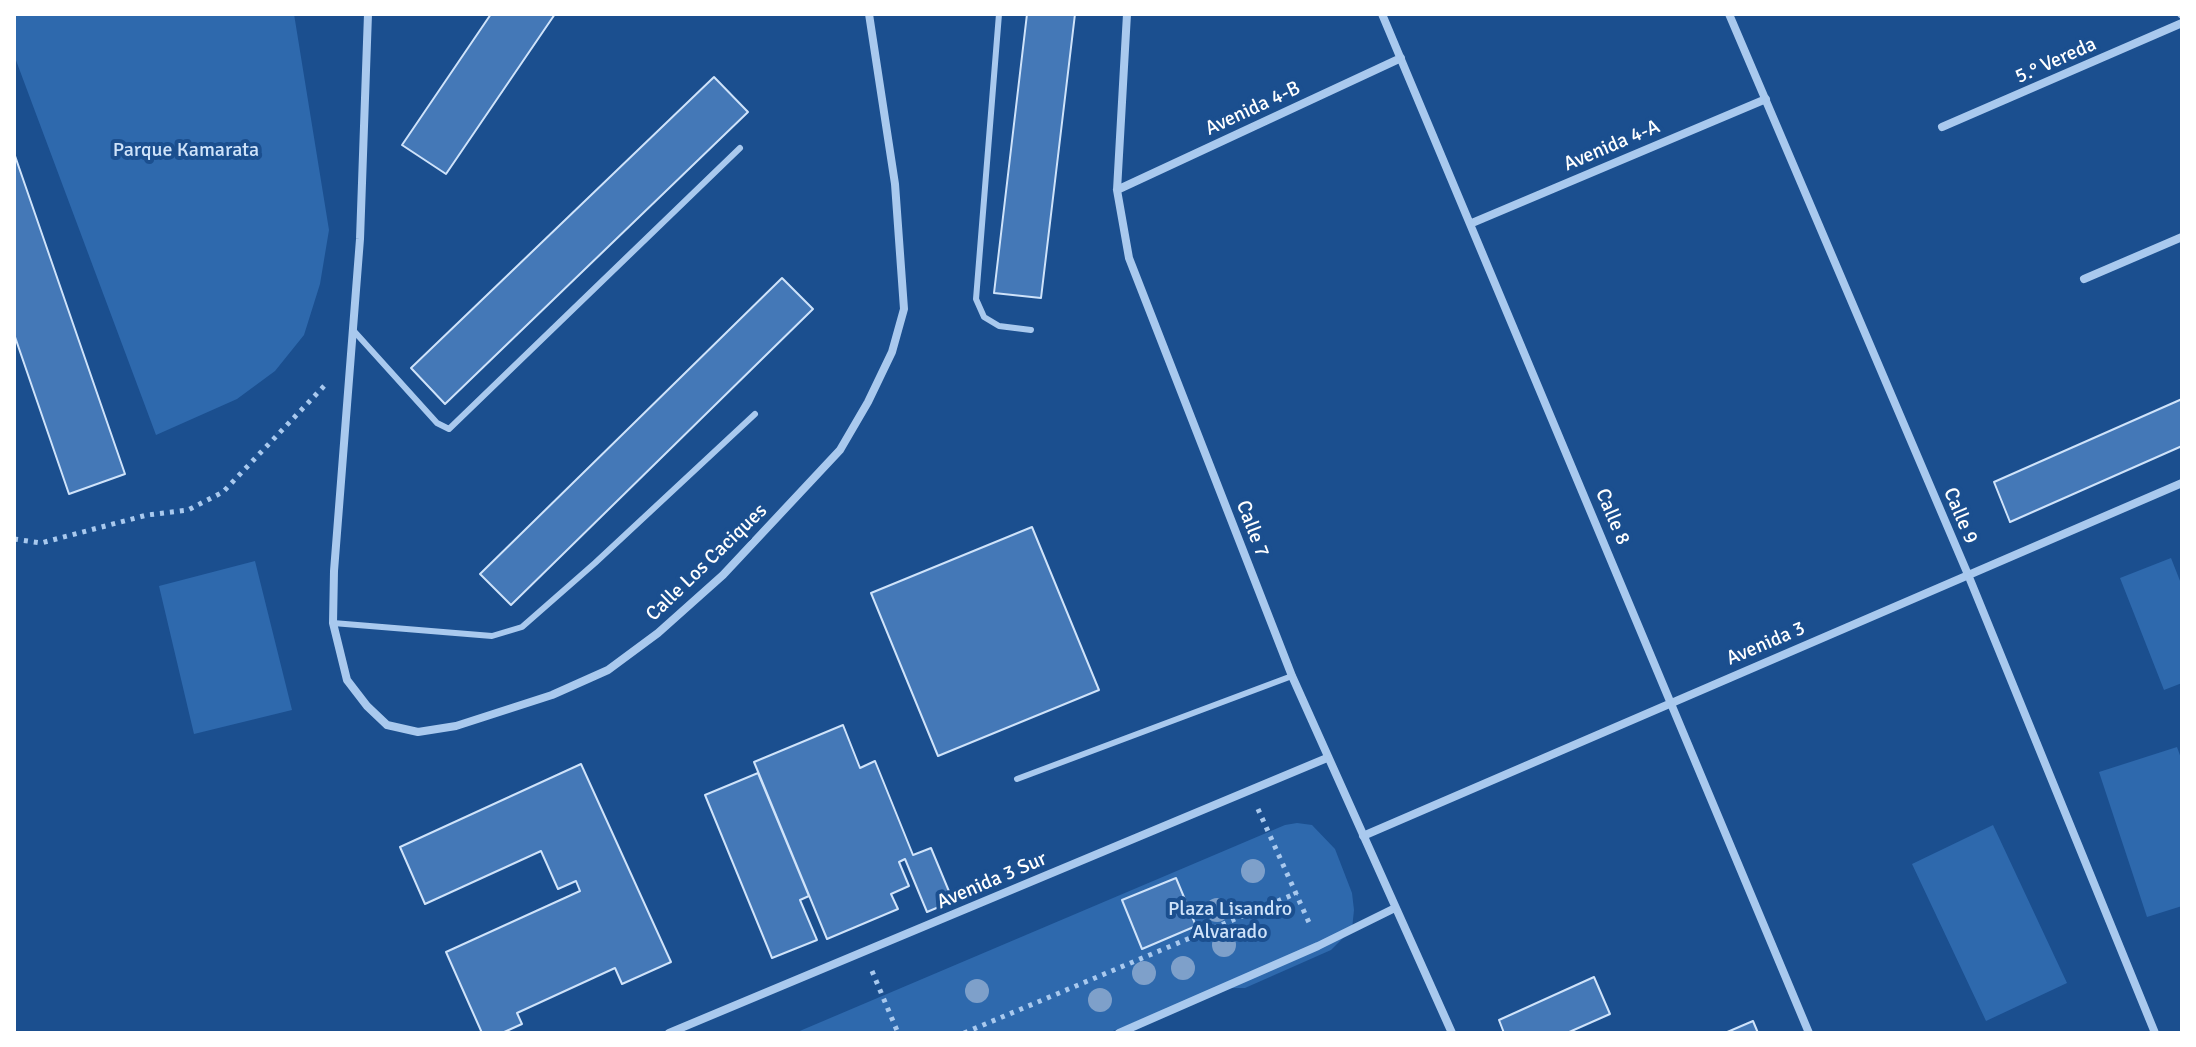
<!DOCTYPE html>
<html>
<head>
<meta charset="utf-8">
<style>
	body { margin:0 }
	#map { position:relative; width:2196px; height:1047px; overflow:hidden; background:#1b4f8f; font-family:Signika,sans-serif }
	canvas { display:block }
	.frame { position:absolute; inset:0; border:16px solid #fff; pointer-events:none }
</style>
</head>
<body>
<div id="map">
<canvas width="2196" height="1047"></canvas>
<div class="frame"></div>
</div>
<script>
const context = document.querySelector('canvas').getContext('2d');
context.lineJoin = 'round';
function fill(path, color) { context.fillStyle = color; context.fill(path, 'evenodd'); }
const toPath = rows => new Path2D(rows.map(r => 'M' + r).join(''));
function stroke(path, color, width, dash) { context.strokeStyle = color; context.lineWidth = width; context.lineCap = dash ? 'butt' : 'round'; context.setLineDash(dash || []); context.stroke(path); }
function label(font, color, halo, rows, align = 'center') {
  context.font = font + ' Signika,sans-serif'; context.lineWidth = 8; context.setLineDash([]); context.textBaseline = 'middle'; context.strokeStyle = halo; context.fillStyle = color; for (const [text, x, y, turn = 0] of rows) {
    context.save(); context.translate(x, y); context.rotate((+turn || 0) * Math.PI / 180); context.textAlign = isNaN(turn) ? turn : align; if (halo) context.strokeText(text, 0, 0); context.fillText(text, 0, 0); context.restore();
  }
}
fill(toPath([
	[14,14,294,14,329,230,320,284,304,335,275,371,237,399,156,435,14,55],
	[2171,558,2182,586,2182,683,2164,690,2120,578],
	[255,561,292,710,194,734,159,586],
	[2177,747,2182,761,2182,906,2147,917,2099,772],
	[1297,823,1312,825,1335,849,1352,893,1354,910,1352,929,1331,950,1245,988,1218,988,1108,1033,795,1033,1285,825],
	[1993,825,2067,983,1986,1021,1912,864]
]), '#2e69ad');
const building = toPath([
	[491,14,555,14,446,174,402,145,491,14],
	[1027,14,1075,14,1041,298,994,293,1027,14],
	[714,77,748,112,445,404,411,368,714,77],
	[14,153,125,474,69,494,14,334,14,153],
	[782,278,813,309,511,605,480,574,782,278],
	[2182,399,2182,446,2010,522,1994,482,2182,399],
	[1032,527,1099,690,938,756,871,593,1032,527],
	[843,725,860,768,875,761,913,855,931,848,953,901,927,912,905,859,899,862,909,886,891,894,898,909,827,939,754,762,843,725],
	[581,764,671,962,622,984,615,968,517,1013,522,1024,502,1033,482,1033,446,952,580,891,576,881,558,889,541,851,425,904,400,847,581,764],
	[758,773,809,896,800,900,817,940,772,958,705,795,758,773],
	[1176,878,1196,926,1142,949,1122,900,1176,878],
	[1594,977,1610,1014,1567,1033,1504,1033,1499,1020,1594,977],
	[1753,1021,1758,1033,1725,1033,1753,1021]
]);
fill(building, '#4478b7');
stroke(building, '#cfe3fa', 2);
stroke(toPath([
	[14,539,41,543,147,515,188,510,223,492,327,383],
	[1258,809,1311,927],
	[872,971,898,1033],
	[964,1033,1297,893]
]), '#a9c9ee', 5, [4, 6]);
stroke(toPath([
	[999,14,976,299,984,317,999,326,1031,330],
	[353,330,437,423,449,429,740,148],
	[333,623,492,636,522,627,595,563,755,414],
	[1017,779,1292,676]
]), '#a9c9ee', 6);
stroke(toPath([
	[368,14,360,239,334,571,333,623,347,680,367,706,387,725,418,732,456,726,552,695,608,670,658,633,723,575,840,450,868,402,892,352,904,309,895,184,869,14],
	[1127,14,1117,190,1129,258,1292,676,1452,1033],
	[1382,14,1809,1033],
	[1729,14,1969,577,2155,1033],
	[2181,14,2182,15],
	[1942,127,2182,23],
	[1117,190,1401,58],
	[1472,223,1766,99],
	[2084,279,2182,237],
	[1363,836,2182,483],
	[669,1033,1327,758],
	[1119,1033,1318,946,1395,908]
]), '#a9c9ee', 8);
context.fillStyle = '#7ea0ca';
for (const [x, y] of [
	[1253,871],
	[1217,910],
	[1224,945],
	[1183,968],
	[1144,973],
	[977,991],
	[1100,1000]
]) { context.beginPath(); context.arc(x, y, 12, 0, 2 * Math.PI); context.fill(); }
label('20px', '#fff', '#1b4f8f', [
	["5.° Vereda",2056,61,-24],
	["Avenida 4-B",1253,109,-25],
	["Avenida 4-A",1612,146,-23],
	["Calle 9",1960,516,67],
	["Calle 8",1612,517,67],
	["Calle 7",1252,529,69],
	["Calle Los Caciques",707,563,-44],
	["Avenida 3",1766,644,-23],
	["Avenida 3 Sur",992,881,-23]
]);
label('20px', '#cfe3fa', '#1b4f8f', [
	["Parque Kamarata",186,151],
	["Plaza Lisandro",1230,910],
	["Alvarado",1230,933]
]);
</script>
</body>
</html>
